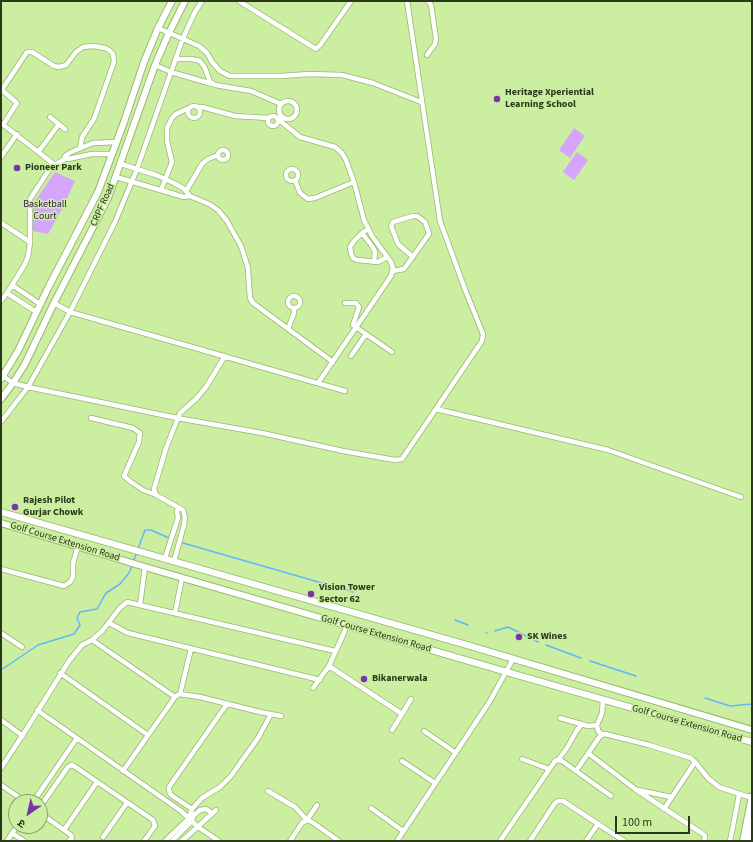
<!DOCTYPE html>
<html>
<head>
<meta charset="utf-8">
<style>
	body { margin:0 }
	#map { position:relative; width:753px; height:842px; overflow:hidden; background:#cbeea1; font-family:"Source Sans 3","Noto Sans Devanagari",sans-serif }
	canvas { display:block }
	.frame { position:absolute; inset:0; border:2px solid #2b391a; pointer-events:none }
	.north { position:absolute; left:8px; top:794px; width:40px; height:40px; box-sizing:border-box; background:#cbeea1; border:1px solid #8ba66b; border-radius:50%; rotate:214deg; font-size:11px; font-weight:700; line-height:16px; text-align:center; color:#2b391a }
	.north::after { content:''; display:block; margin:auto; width:14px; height:18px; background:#7934a8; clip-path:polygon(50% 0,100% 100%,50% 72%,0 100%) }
	.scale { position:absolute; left:615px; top:816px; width:75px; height:18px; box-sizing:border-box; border:2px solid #2b391a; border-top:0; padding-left:5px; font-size:12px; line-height:14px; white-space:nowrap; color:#2b391a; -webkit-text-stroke:3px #cbeea1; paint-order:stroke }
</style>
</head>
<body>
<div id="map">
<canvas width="753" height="842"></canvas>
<div class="frame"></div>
<div class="north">उ</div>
<div class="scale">100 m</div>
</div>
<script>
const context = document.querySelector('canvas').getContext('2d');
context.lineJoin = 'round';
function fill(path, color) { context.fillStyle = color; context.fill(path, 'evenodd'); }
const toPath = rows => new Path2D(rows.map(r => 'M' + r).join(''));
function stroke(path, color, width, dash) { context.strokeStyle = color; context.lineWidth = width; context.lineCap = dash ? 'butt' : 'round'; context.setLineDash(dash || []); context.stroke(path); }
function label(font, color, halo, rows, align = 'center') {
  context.font = font + ' "Source Sans 3",sans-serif'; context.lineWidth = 3; context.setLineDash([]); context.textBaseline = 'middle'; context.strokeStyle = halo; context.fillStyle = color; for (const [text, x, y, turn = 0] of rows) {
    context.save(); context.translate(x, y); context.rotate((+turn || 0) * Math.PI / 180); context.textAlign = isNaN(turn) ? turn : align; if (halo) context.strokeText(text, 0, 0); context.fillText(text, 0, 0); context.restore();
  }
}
fill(toPath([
	[574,128,585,136,570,158,559,150],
	[577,152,588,160,574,180,563,172],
	[55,172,75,181,62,209,48,234,33,231,31,207]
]), '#d5a5fe');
stroke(toPath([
	[183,543,353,592],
	[138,549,145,530,151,530,169,538],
	[133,562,137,552],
	[455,620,468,625],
	[495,631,508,627,538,642],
	[486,633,487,633],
	[546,645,581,658],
	[590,661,636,676],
	[1,670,38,645,74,634,80,625,77,618,80,612,97,609,106,593,120,584,129,573,132,566],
	[705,698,730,706,752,704]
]), '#64b4fe', 1.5);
const street = toPath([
	[239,1,316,49,321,44,351,1],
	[158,28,199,46,207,53,212,62,220,71,230,76,280,76,310,74,342,75,373,83,421,102],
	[427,55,435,44,436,39,431,5,428,1],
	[176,59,192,59,200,61,205,68,210,82,215,85,251,91,281,104],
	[155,65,171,72,212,84],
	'279 110a9 9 0 1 1 18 0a9 9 0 1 1-18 0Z',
	'188 112a6 6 0 1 1 12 0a6 6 0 1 1-12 0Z',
	[198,107,202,107,235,116,269,118],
	'268 121a5 5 0 1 1 10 0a5 5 0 1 1-10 0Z',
	[50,117,65,129],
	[278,119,300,137,335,147,342,153,346,160,354,182,364,220,372,236,391,262,393,268,391,276,318,383],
	[1,123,55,165],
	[3,125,17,103,3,91,3,88,27,52,32,52,54,66,59,67,66,65,76,52,83,47,94,46,105,48,109,50,113,54,114,62,94,119,82,137,80,148],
	'218 155a5 5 0 1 1 10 0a5 5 0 1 1-10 0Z',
	[39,151,59,124],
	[112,154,92,154,68,159,65,156,71,152,93,143,116,142],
	[1,157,17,134],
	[121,164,156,175,174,183,184,189,190,196],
	'286 175a6 6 0 1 1 12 0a6 6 0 1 1-12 0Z',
	[116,177,184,197,190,196,209,204,218,210,227,221,241,246,248,268,249,285,250,298,253,303,333,362],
	[295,180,300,193,308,199,315,198,354,182],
	[161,190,172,162,167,141,167,128,172,118,176,114,189,108],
	[186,191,202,164,208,159,218,155],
	[1,223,30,242,28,257,24,266,7,293],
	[369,229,363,232,354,241,350,247,351,253,353,258,357,260,378,262,387,257],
	[362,233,372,246,375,252,374,262],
	[30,242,30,199,49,170,55,165,66,158],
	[393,271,404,269,429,234,425,222,417,216,413,216,393,222,391,226,398,244,413,257],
	[12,285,40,304],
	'288 302a6 6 0 1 1 12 0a6 6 0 1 1-12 0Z',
	[1,301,7,293,36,312],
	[54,303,70,312,345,391],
	[345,303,356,303,359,307,353,325,392,352],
	[288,329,294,313,294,309],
	[351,356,366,334],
	[3,376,13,383,28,387,177,418,262,433,343,451,395,460,402,459,482,341,483,334,466,292,440,221,407,1],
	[436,409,608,450,741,497],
	[91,418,133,428,140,433,139,442,124,476,131,482,143,490,154,494],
	[1,422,28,387,70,312,115,222,137,169,183,38,195,12,202,1],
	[165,558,178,518,177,511,179,508],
	[174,561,184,525,185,517,183,510,156,495,154,489,166,448,180,413,196,399,206,387,225,356],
	[1,569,64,586,70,582,73,577,73,563,78,546],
	[140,605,145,567],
	[175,613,182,578],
	[109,623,128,633,320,680],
	[1,633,22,647],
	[92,640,175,697],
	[329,666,402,714,392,730],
	[60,673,148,735],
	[313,688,329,666,347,626],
	[180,694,191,649],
	[37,710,181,811,198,827,219,841],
	[402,714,411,699],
	[560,718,588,726,597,725],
	[1,720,23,736],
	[424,731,456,753],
	[602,734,598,731,597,725,602,713,603,700],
	[588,753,635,789,703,834,705,836,704,841],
	[522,759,549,769],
	[558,760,567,748,577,730,582,724],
	[402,761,435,783],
	[695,762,708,778,719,787,752,798],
	[1,768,24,733,69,661,82,645,92,640,103,630,119,609,127,602,335,651],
	[123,771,175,697,179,694,200,697,260,712,281,716],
	[576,771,600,736,605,734,649,745,691,758,695,762,664,809],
	[1,785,26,802],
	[638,790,671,797],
	[268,791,295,807,307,820,317,805],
	[33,802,77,738],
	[40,807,68,767,71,765,74,766,153,820,155,826,144,841],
	[371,808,403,831],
	[192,809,171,795,169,791,169,787,227,704],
	[40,813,71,835,72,838,69,841],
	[64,830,97,782],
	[12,833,24,841],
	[103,837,127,803],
	[7,841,17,826],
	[165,841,189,818,192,809,202,798,220,787,231,776,258,738,271,714],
	[172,841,192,821,193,816,200,810,206,809,212,813],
	[182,841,216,810],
	[290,841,302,823,307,820,312,822,339,841],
	[397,841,490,701,513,659],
	[500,841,555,761,558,760,562,761,611,796],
	[530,841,555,803,558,801,563,801,624,841],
	[586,841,598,824],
	[730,841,739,795]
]);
const secondary = toPath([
	[1,379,18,351,48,288,98,192,124,122,144,62,158,28,172,1],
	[1,399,13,383,25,364,54,303,108,198,155,65,168,35,185,1],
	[1,512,467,645,752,730],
	[1,523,145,567,531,679,752,742],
	[743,841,752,796],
	[748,841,752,821]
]);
stroke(street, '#97b86d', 6);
stroke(secondary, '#97b86d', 8);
stroke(street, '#fff', 4.5);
stroke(secondary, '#fff', 6);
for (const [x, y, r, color] of [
	[497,99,4,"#7934a8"],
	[17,168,4,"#7934a8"],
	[15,507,4,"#7934a8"],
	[311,594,4,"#7934a8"],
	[519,637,4,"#7934a8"],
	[364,679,4,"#7934a8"]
]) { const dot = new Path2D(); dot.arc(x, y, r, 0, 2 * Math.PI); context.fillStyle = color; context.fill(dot); stroke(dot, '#cbeea1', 1.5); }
label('bold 10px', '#2b391a', '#cbeea1', [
	["Heritage Xperiential",505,93],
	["Learning School",505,105],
	["Pioneer Park",25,168],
	["Rajesh Pilot",23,501],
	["Gurjar Chowk",23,513],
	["Vision Tower",319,588],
	["Sector 62",319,600],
	["SK Wines",527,637],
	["Bikanerwala",372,679]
], 'left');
label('10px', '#3a1155', '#cbeea1', [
	["Basketball",45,205],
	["Court",45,217]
]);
label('10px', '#2b391a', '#cbeea1', [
	["CRPF Road",103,205,-66],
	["Golf Course Extension Road",65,542,17],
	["Golf Course Extension Road",376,634,16],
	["Golf Course Extension Road",687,724,16]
]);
</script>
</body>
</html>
